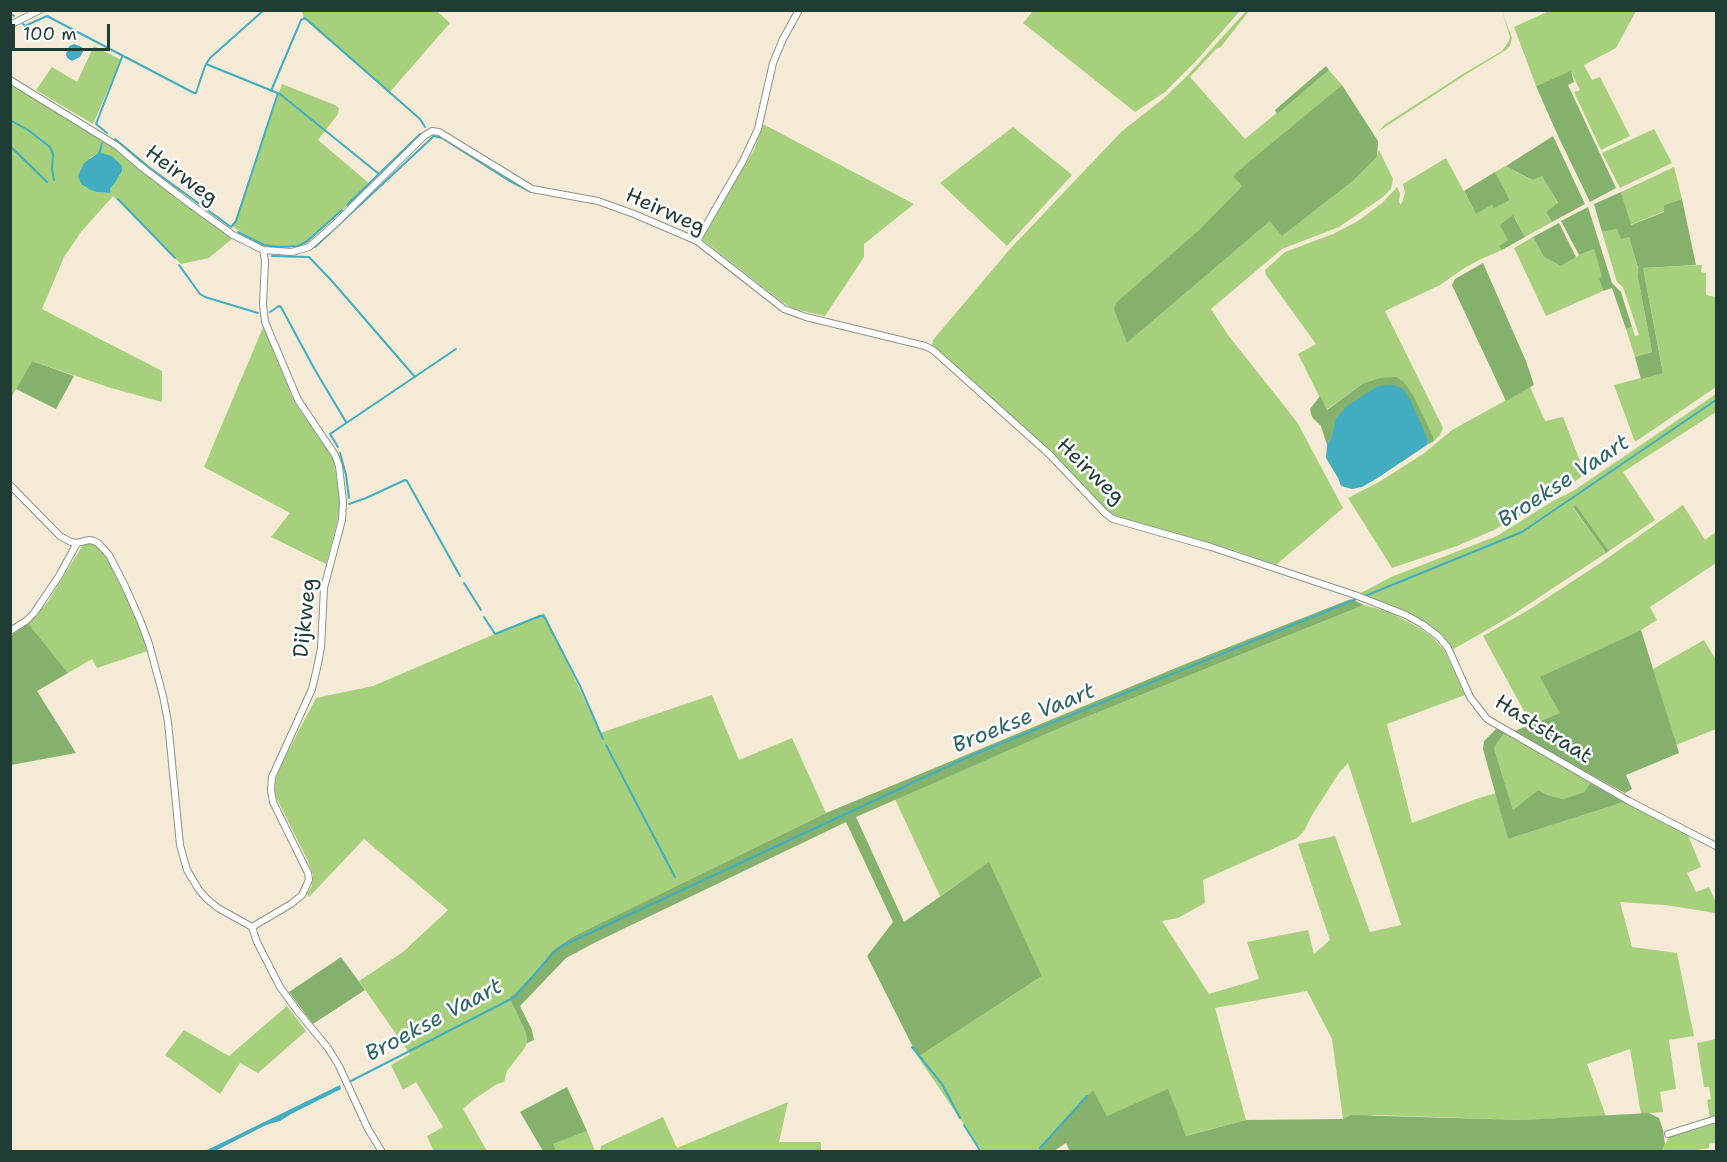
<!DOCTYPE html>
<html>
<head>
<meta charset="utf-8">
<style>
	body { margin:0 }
	#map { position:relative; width:1727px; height:1162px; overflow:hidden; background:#f5ead6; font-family:"Shantell Sans",sans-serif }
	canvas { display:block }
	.frame { position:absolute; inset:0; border:12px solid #1f3d34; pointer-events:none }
	.scale { position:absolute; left:12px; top:24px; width:98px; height:27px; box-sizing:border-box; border:3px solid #1f3d34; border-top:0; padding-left:8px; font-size:18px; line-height:21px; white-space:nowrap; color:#1f3d34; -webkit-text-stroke:4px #fff; paint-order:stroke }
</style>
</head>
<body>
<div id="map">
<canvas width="1727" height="1162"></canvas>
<div class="frame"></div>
<div class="scale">100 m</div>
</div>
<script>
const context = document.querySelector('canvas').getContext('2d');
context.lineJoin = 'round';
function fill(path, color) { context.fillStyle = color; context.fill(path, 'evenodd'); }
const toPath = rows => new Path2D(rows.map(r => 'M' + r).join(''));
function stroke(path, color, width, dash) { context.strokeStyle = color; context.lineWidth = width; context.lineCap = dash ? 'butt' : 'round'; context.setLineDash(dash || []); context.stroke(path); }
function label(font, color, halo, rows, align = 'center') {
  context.font = font + ' "Shantell Sans",sans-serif'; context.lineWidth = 5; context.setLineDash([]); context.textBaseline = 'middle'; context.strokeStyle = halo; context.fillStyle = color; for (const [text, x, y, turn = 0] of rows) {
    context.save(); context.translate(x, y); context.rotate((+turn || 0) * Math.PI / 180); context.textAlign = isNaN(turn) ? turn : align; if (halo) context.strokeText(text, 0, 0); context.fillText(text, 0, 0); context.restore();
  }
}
fill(toPath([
	[302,11,437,11,450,23,389,93,304,19],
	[1033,11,1033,10,1240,11,1195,62,1165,92,1135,112,1023,23],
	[1246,11,1249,11,1220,48,1217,48,1190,77,1245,139,1329,70,1342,85,1233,177,1242,186,1199,230,1127,343,1271,220,1283,235,1353,181,1377,157,1379,150,1393,179,1391,189,1383,197,1339,227,1282,249,1211,309,1228,335,1297,422,1343,508,1276,565,1234,550,1166,532,1112,515,1032,435,933,347,932,344,933,340,1010,249,1121,132,1163,99,1188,75],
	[1502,11,1512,38,1510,46,1506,50,1468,73,1379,131,1384,125,1466,72,1502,51,1509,41,1510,37],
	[1549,11,1636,11,1616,48,1584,65,1592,80,1600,77,1630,136,1601,150,1574,92,1580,90,1571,72,1536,86,1514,27],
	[94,46,121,60,93,124,36,90,52,67,77,82],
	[10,83,96,133,233,238,209,258,181,264,113,196,81,232,64,257,42,309,162,371,162,402,111,388,32,361,11,398],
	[103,143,101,153,122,171,115,183,110,189,109,193,97,192,90,158,98,153],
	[282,84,335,105,339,108,338,114,318,140,370,184,308,242,293,247,270,246,257,242,233,227],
	[763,124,914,204,864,244,864,257,825,316,794,309,782,302,703,240,704,235,754,150],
	[1013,127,1072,175,1007,246,940,183],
	[1654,129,1672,163,1620,188,1602,153],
	[1446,158,1476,214,1492,205,1510,200,1495,172,1506,166,1531,180,1542,175,1558,204,1546,212,1552,222,1525,237,1514,216,1508,240,1500,246,1502,250,1479,260,1463,269,1440,285,1385,311,1443,428,1440,435,1434,441,1433,436,1404,382,1362,384,1326,410,1298,354,1316,344,1266,275,1265,270,1285,252,1333,234,1358,221,1382,203,1397,187,1400,193,1399,202,1401,205,1405,193,1403,184],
	[1674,167,1682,199,1664,205,1665,211,1630,225,1621,192],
	[1617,229,1629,237,1638,269,1638,278,1652,352,1635,357,1626,329,1632,327,1635,336,1639,335,1623,287,1617,282,1602,232],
	[1533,237,1544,257,1561,266,1579,255,1594,249,1603,276,1599,279,1603,291,1546,316,1514,248],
	[1702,265,1701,272,1706,273,1706,295,1716,297,1716,387,1635,442,1614,385,1663,372,1643,268],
	[264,325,291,394,297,406,327,448,334,461,340,504,337,523,326,564,271,537,290,513,204,467],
	[1530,387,1545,421,1563,417,1585,474,1563,490,1554,493,1532,509,1494,530,1457,546,1392,568,1348,498,1379,482,1423,454,1452,430],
	[1716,394,1716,412,1623,472,1655,520,1609,551,1576,505,1573,508,1606,553,1511,616,1452,650,1443,637,1420,619,1363,595,1361,593,1391,577,1497,536,1553,501,1573,491],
	[1683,505,1705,540,1716,532,1716,563,1650,607,1657,620,1641,630,1541,677,1561,713,1531,724,1483,636,1530,609,1599,564],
	[86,543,94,544,98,547,108,559,137,617,148,651,97,668,92,659,68,673,28,623,47,603,83,545],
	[1364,605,1389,612,1416,626,1432,637,1444,650,1465,695,1387,724,1412,823,1476,799,1496,793,1508,839,1624,802,1688,835,1701,867,1687,873,1696,892,1709,887,1716,903,1716,913,1665,905,1620,902,1632,947,1677,953,1694,1036,1669,1040,1676,1089,1660,1092,1663,1112,1641,1114,1630,1049,1587,1064,1606,1116,1523,1120,1375,1115,1343,1119,1332,1039,1307,991,1215,1008,1246,1120,1185,1136,1107,1116,1093,1091,1040,1149,1040,1151,982,1151,918,1057,1042,976,989,863,940,896,895,799,1069,724],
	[1348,763,1401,925,1370,932,1335,836,1298,844,1330,940,1314,954,1308,930,1247,942,1259,979,1209,994,1162,921,1178,918,1205,903,1203,880,1297,838,1304,831,1312,815,1339,773],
	[544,613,600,733,712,695,739,760,792,738,826,813,572,937,553,950,538,969,515,993,509,997,526,1033,527,1043,524,1049,507,1071,504,1082,497,1084,473,1100,463,1109,487,1151,434,1152,427,1136,443,1127,416,1082,403,1090,391,1065,410,1054,359,981,403,952,448,910,364,839,309,897,307,894,312,886,313,875,308,861,277,799,275,790,276,778,281,765,316,698,373,686],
	[1704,640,1716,660,1716,729,1676,745,1653,669],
	[1504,733,1590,783,1584,792,1563,799,1548,795,1538,790,1513,810,1494,748],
	[287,1006,306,1031,258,1073,240,1063,220,1094,165,1055,184,1030,229,1056],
	[1716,1039,1716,1116,1710,1118,1707,1100,1711,1099,1709,1087,1704,1087,1697,1043],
	[788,1102,779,1142,821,1142,821,1151,600,1151,601,1146,663,1117,677,1148],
	[1716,1121,1716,1143,1709,1144,1709,1148,1691,1151,1661,1152,1668,1139,1672,1135],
	[587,1131,595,1151,556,1151,552,1144]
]), '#a6d07c');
fill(toPath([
	[1326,66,1329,70,1277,114,1275,110],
	[1571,71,1574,82,1568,85,1616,188,1590,202,1558,136,1536,86],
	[1342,85,1378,141,1377,157,1353,181,1282,236,1270,221,1127,343,1114,309,1116,303,1199,230,1242,186,1233,177,1237,172],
	[1553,136,1585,204,1552,222,1546,212,1558,203,1542,176,1532,180,1506,166],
	[1495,172,1510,200,1494,208,1492,205,1476,214,1464,191],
	[1621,192,1631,225,1664,212,1664,205,1682,199,1696,265,1643,268,1663,373,1641,379,1635,357,1652,352,1638,278,1638,268,1629,237,1621,239,1617,229,1602,232,1594,204],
	[1588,207,1612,283,1621,292,1632,327,1626,329,1612,288,1603,291,1599,279,1602,276,1594,249,1579,255,1561,221],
	[1513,215,1525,237,1502,250,1499,246,1508,240,1500,225],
	[1559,223,1576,257,1561,266,1544,257,1533,237],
	[1483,263,1526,361,1534,385,1506,401,1452,285,1455,279],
	[32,361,74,376,56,409,16,389],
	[1396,377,1404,382,1413,395,1433,436,1434,441,1427,445,1428,440,1334,430,1331,439,1327,445,1321,426,1312,417,1310,409,1320,396,1327,410,1362,384,1380,378],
	[1576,505,1609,551,1606,553,1573,507],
	[1351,599,1364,605,1069,724,856,817,904,922,989,862,1042,976,918,1057,867,956,893,922,846,822,596,942,566,958,520,1006,532,1030,534,1040,527,1043,526,1033,509,997,515,993,538,969,553,950,572,937,826,813,1183,665],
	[28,623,68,673,37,691,76,753,11,765,11,636],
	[1641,630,1679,753,1626,775,1632,789,1625,793,1512,732,1560,713,1540,677],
	[1497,728,1504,733,1494,748,1513,810,1538,790,1548,795,1563,799,1584,792,1590,783,1624,802,1508,839,1483,749,1484,741],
	[341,957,365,990,313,1024,289,992],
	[567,1087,587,1131,553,1144,556,1151,543,1151,520,1112],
	[1168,1089,1186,1136,1246,1120,1343,1119,1351,1115,1523,1120,1649,1113,1659,1118,1663,1130,1665,1144,1661,1152,1070,1152,1066,1143,1054,1151,1040,1151,1040,1149,1093,1090,1107,1116]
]), '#84b26c');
fill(toPath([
	[74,44,82,47,83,52,80,57,72,61,67,58,66,54,69,46],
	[102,142,103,143,101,153,112,156,122,166,122,171,115,183,110,189,110,193,97,192,91,190,81,184,78,176,84,163,98,153],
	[1394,385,1403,389,1411,401,1428,440,1427,445,1376,479,1362,487,1352,489,1341,486,1338,478,1326,458,1327,445,1331,439,1336,419,1347,406,1378,386],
	[340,1085,341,1089,291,1114,280,1121,266,1125,215,1151,205,1151]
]), '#41adbf');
stroke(toPath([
	[10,13,14,16],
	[23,24,25,26,47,16,194,93,196,93,205,66,210,58,264,10],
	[206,64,280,94,379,174],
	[271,91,301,20,305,18,420,119,425,127],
	[10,120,28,130,50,147,53,154,52,169,54,180],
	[107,133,96,124,122,57],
	[115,139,150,168,231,227,236,221,278,93],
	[10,146,47,182],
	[118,199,175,258],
	[347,205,420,134],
	[238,232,264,245,279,247,298,246,306,242,342,210],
	[315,247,434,136,442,138,508,180,531,192],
	[272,256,309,257,331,280,415,377],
	[179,265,200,294,205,297,258,313],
	[270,312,279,306,281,307,315,370,346,422],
	[338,447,330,434,456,349],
	[340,453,346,475,349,498],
	[349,504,366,498,405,480,407,481,460,576],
	[464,583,481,610],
	[1365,596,1522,532,1716,400],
	[484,617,495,634,540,616,543,616,545,618,580,686,603,739],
	[606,745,675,877],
	[912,1047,942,1084,960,1118],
	[351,1081,515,997,552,954,562,946,968,757,1359,598],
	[964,1125,981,1152],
	[1040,1148,1087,1096]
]), '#41adbf', 2);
const street = toPath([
	[10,25,40,10],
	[10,80,117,146,139,165,190,204,233,235,263,250,292,252,309,247,335,224,424,136,432,131,439,132,532,189,598,201,634,214,697,241,784,309,806,317,925,346,933,350,1049,454,1105,513,1113,519,1211,547,1355,595,1406,615,1422,624,1439,637,1448,648,1470,697,1487,719,1629,801,1716,846],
	[697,241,743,161,758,129,773,63,783,39,799,10],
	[10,485,60,536,71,542,77,543,89,540,94,541,98,543,109,555,125,586,140,620,149,644,163,696,168,722,180,845,187,870,199,890,207,899,218,908,252,927],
	[10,631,26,621,34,613,59,576,77,543],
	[252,927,291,904,302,895,309,880,308,873,273,802,271,790,272,777,312,689,317,668,321,648,324,588,342,520,343,502,339,466,335,455,298,400,265,322,263,304,265,261,263,250],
	[252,927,257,942,280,987,299,1013,328,1048,339,1066,368,1129,382,1152],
	[1668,1134,1716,1119]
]);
stroke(street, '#8a9485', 8);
stroke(street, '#fff', 6);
label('21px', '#1f3d34', '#fff', [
	["Heirweg",181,176,37],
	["Heirweg",665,212,24],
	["Heirweg",1090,472,44],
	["Dijkweg",306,618,-84],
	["Haststraat",1543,730,32]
]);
label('italic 22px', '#2b6465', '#fff', [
	["Broekse Vaart",1564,482,-33],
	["Broekse Vaart",1024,719,-22],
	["Broekse Vaart",434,1021,-28]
]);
</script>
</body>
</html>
